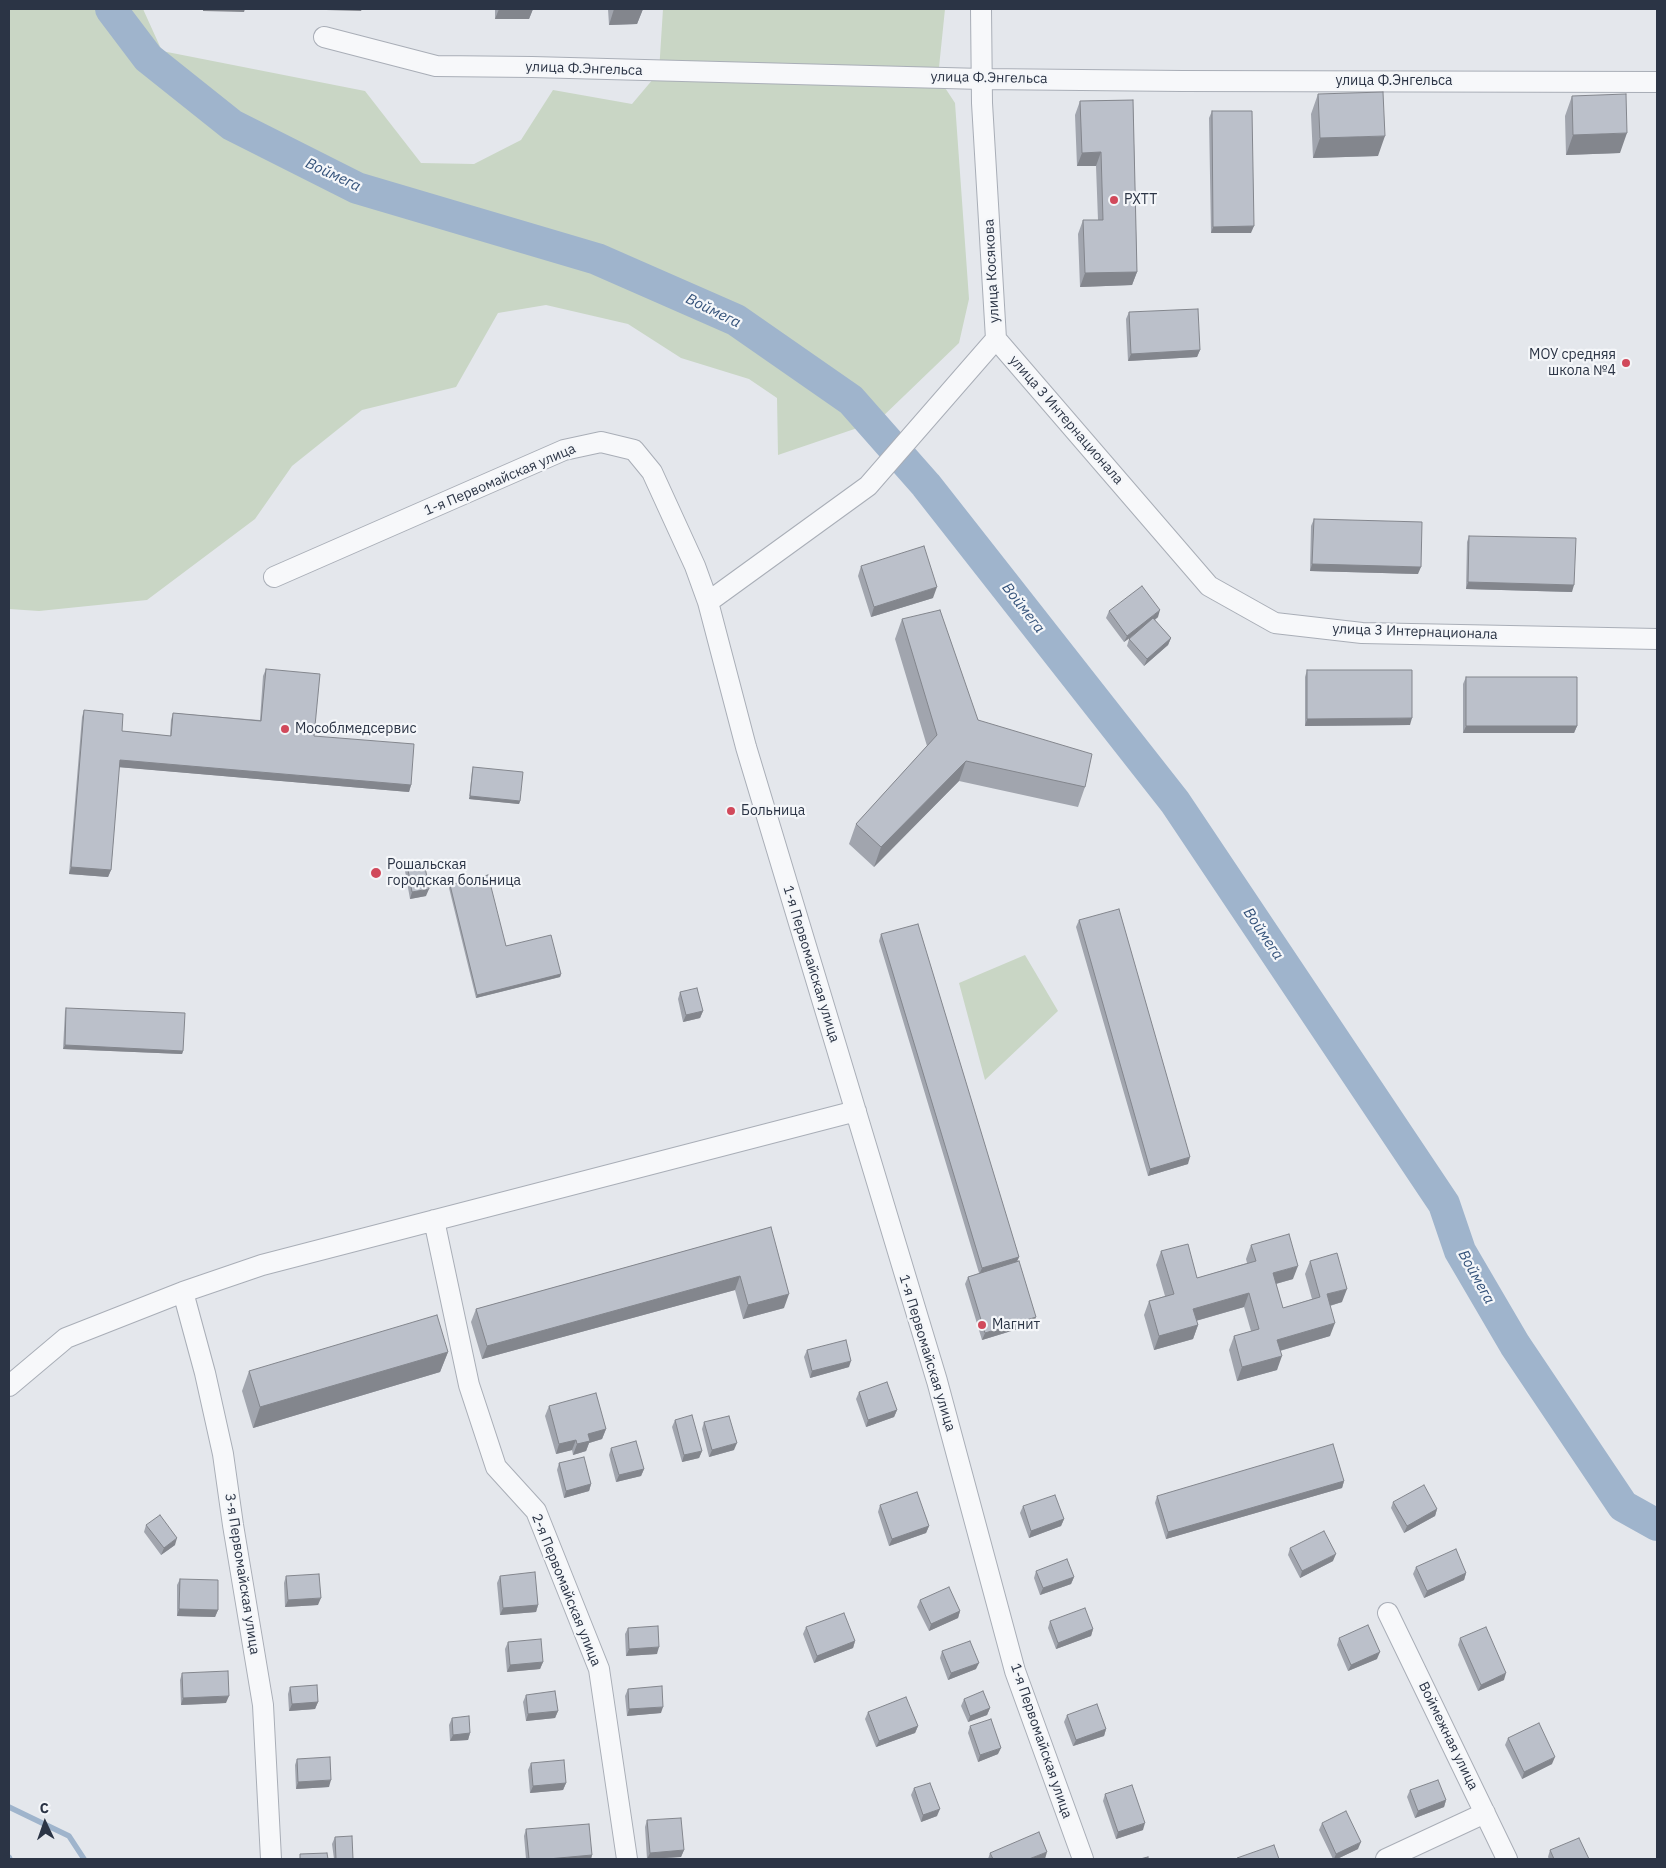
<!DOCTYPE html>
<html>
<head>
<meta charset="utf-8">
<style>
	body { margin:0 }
	#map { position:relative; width:1666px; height:1868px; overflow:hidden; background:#e4e7ec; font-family:"IBM Plex Sans",sans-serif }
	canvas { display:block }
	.frame { position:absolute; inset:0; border:10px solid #2b3445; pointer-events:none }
	.north { position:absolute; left:20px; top:1798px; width:50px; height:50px; -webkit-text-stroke:4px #f4f6f9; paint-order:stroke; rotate:357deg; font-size:14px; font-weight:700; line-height:20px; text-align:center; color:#2b3445 }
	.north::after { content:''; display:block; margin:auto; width:18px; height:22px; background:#2b3445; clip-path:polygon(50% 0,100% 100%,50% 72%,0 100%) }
</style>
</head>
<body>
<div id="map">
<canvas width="1666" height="1868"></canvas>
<div class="frame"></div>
<div class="north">С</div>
</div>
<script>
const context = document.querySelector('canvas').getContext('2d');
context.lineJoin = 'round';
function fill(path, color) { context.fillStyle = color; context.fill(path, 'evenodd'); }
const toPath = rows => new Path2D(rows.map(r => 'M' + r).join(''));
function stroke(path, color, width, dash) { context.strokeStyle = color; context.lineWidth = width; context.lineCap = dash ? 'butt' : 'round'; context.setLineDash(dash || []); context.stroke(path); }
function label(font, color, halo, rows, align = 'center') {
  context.font = font + ' "IBM Plex Sans",sans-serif'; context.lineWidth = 4.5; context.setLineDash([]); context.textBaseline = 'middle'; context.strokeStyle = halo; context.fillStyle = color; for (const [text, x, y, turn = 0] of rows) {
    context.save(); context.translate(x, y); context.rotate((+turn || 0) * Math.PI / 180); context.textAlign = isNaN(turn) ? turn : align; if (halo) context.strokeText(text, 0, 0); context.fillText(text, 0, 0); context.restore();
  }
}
fill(toPath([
	[9,9,143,9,162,51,365,91,421,163,474,164,521,140,553,90,632,104,659,72,663,9,945,9,938,77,955,103,969,299,959,343,878,421,778,455,777,398,749,379,681,358,628,324,546,305,498,313,456,387,362,410,292,466,255,519,147,600,39,611,9,609],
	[1025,955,1058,1011,985,1080,959,983]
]), '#c9d6c5');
stroke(toPath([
	[9,1807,69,1836,84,1859],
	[9,1857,10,1859]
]), '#9fb4cc', 5.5);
stroke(toPath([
	[111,9,148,58,232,125,357,188,597,259,736,320,851,400,926,485,1175,802,1444,1204,1460,1251,1515,1345,1623,1506,1657,1525]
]), '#9fb4cc', 32);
const minor = toPath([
	[324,37,436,66,532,67,982,79,1182,81,1657,82],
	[996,339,1209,586,1275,623,1362,633,1657,639],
	[274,577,564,450,601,442,634,450,652,472,695,566,708,602,746,747,937,1381,1015,1671,1083,1859],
	[708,602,868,486,996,339,982,103,981,9],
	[434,1220,469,1385,496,1467,536,1511,599,1669,627,1859],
	[183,1292,205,1373,223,1454,233,1525,263,1705,271,1859],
	[9,1386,66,1338,183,1292,262,1265,856,1111],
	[1388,1613,1507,1859],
	[1386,1859,1485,1813]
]);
stroke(minor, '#a9aeb7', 22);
stroke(minor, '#f7f8fa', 20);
fill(toPath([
	[495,9,533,9,529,19,495,19],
	[608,9,643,9,637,24,609,25],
	[1318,94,1378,156,1313,158,1311,114],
	[1572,96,1620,153,1566,155,1565,116],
	[1133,100,1137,272,1132,285,1080,287,1078,234,1083,220,1098,220,1096,166,1077,166,1075,115,1080,101],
	[1212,111,1251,233,1211,233,1209,118],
	[1129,312,1200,350,1197,357,1128,361,1126,319],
	[1314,519,1418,574,1310,571,1311,526],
	[1469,536,1572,592,1466,589,1467,542],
	[861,566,933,598,871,617,858,576],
	[1109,611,1158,617,1155,620,1171,638,1168,645,1144,666,1127,646,1129,639,1134,635,1124,642,1106,618],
	[902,619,978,720,1085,787,1078,807,959,781,874,867,849,844,856,824,927,746,895,639],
	[266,669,314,736,411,785,409,792,119,767,111,870,108,877,69,874,82,717,84,710,122,731,170,736,171,720,173,713,260,720,263,676],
	[1307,670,1410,725,1305,726,1305,677],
	[1466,677,1577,726,1574,733,1463,733,1463,684],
	[473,767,520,801,519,804,469,799,472,771],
	[407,864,426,896,410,899,405,871],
	[450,885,506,946,561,974,560,977,476,998,449,888],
	[1079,920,1188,1164,1148,1176,1076,927],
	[881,934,1019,1257,1017,1261,1034,1324,982,1340,965,1284,968,1277,979,1273,879,941],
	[680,992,703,1011,700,1018,683,1022,678,999],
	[66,1008,183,1051,182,1054,63,1049,65,1011],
	[771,1227,784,1308,743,1319,735,1290,482,1359,471,1322,476,1309],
	[1251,1245,1293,1279,1276,1284,1283,1308,1312,1299,1305,1274,1310,1261,1342,1302,1330,1306,1330,1336,1280,1351,1277,1370,1237,1381,1229,1350,1234,1336,1251,1331,1244,1307,1196,1321,1198,1325,1193,1339,1154,1350,1144,1315,1149,1301,1165,1296,1156,1265,1161,1251,1197,1278,1247,1263,1246,1259],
	[807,1350,849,1367,810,1378,804,1357],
	[448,1352,440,1372,253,1428,242,1391,249,1371],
	[859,1392,897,1410,894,1417,866,1427,856,1399],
	[549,1406,606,1429,602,1439,589,1443,586,1451,573,1455,572,1450,556,1454,545,1416],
	[675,1420,702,1451,699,1458,682,1462,672,1427],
	[704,1422,734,1450,709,1457,702,1429],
	[611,1448,644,1469,641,1476,616,1482,609,1455],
	[559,1463,591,1484,589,1491,564,1498,557,1470],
	[1344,1481,1342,1488,1166,1539,1155,1503,1157,1496],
	[1393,1502,1437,1509,1435,1516,1404,1533,1391,1508],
	[880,1505,929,1526,926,1533,889,1546,878,1512],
	[1023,1506,1064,1519,1061,1526,1029,1538,1020,1513],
	[146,1525,175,1545,161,1555,144,1532],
	[1290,1548,1333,1561,1300,1578,1288,1555],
	[1416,1567,1466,1573,1464,1580,1424,1598,1413,1574],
	[1036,1571,1074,1577,1071,1584,1040,1595,1034,1578],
	[286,1576,318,1605,285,1607,284,1583],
	[500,1576,538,1605,536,1612,500,1615,497,1583],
	[180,1579,218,1610,215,1617,177,1616,177,1585],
	[920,1600,960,1611,958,1618,929,1631,917,1607],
	[1050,1621,1093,1629,1091,1636,1056,1649,1048,1628],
	[806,1627,855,1641,853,1648,814,1663,803,1634],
	[628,1628,657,1654,626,1656,625,1634],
	[1339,1638,1377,1659,1348,1671,1337,1645],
	[1460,1638,1504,1680,1478,1691,1458,1645],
	[508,1642,543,1662,540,1669,507,1672,505,1649],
	[942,1651,976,1669,948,1680,940,1658],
	[182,1673,226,1703,181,1705,180,1680],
	[290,1687,318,1702,315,1709,289,1711,288,1694],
	[628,1689,661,1713,627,1716,625,1696],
	[526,1695,558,1711,555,1718,526,1721,523,1702],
	[964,1699,990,1708,987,1715,968,1722,961,1706],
	[868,1712,918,1726,915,1733,876,1747,865,1719],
	[1067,1715,1106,1729,1104,1736,1073,1746,1064,1722],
	[452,1718,470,1733,468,1740,450,1741,449,1725],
	[970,1726,998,1754,978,1762,968,1733],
	[1508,1738,1552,1764,1522,1779,1505,1745],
	[297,1759,329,1787,296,1789,295,1765],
	[531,1763,566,1783,563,1790,530,1793,528,1770],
	[914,1788,937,1816,921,1822,911,1795],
	[1410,1790,1446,1800,1444,1807,1415,1818,1407,1797],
	[1105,1794,1143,1830,1116,1839,1103,1801],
	[647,1820,684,1850,681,1857,647,1859,645,1827],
	[1322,1823,1358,1849,1337,1859,1333,1859,1319,1830],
	[526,1829,592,1855,591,1859,526,1859,524,1836],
	[335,1837,353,1859,334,1859,332,1844],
	[1550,1850,1589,1859,1549,1859,1548,1857],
	[990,1853,1045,1859,988,1859]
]), '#a1a5ae');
fill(toPath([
	[203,9,245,9,244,12,203,11],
	[326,9,362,9,361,11,326,10],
	[499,9,533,9,529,19,495,19],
	[614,9,643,9,637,24,609,25],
	[1627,133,1620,153,1566,155,1573,135],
	[1385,136,1378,156,1313,158,1320,138],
	[1101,152,1096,166,1077,166,1082,153],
	[1254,226,1251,233,1211,233,1213,227],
	[1137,272,1132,285,1080,287,1085,273],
	[1200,350,1197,357,1128,361,1131,354],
	[1312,564,1421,567,1418,574,1310,571],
	[1468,582,1574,585,1572,592,1466,589],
	[937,587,933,598,871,617,874,607],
	[1160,610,1158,617,1124,642,1127,636],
	[1171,638,1168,645,1144,666,1147,659],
	[1412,718,1410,725,1305,726,1307,719],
	[1466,726,1577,726,1574,733,1463,733],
	[120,760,411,785,409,792,117,767],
	[966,761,959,781,874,867,881,847],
	[470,796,520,801,519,804,469,799],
	[71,867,111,870,108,877,69,874],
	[429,889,426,896,410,899,412,892],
	[561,974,560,977,476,998,477,995],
	[703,1011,700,1018,683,1022,686,1015],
	[65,1045,183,1051,182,1054,63,1049],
	[1190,1157,1188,1164,1148,1176,1150,1169],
	[1019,1257,1016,1264,979,1275,982,1268],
	[1298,1266,1293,1279,1268,1286,1273,1273],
	[740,1276,735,1290,482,1359,487,1346],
	[1347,1289,1342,1302,1322,1308,1327,1294],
	[1249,1293,1244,1307,1188,1323,1193,1309],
	[789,1294,784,1308,743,1319,748,1305],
	[1036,1317,1034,1324,982,1340,985,1333],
	[1335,1323,1330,1336,1272,1353,1277,1340],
	[1198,1325,1193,1339,1154,1350,1159,1336],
	[448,1352,440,1372,253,1428,260,1407],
	[1282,1356,1277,1370,1237,1381,1242,1367],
	[851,1361,849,1367,810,1378,812,1371],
	[897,1410,894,1417,866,1427,868,1420],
	[606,1429,602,1439,589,1443,586,1451,573,1455,577,1444,588,1434],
	[576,1440,572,1450,556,1454,559,1444],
	[737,1443,734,1450,709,1457,712,1450],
	[702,1451,699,1458,682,1462,684,1455],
	[644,1469,641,1476,616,1482,619,1475],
	[1344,1481,1342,1488,1166,1539,1168,1532],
	[591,1484,589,1491,564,1498,566,1491],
	[1437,1509,1435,1516,1404,1533,1407,1526],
	[1064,1519,1061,1526,1029,1538,1031,1531],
	[929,1526,926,1533,889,1546,892,1539],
	[177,1538,175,1545,161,1555,164,1548],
	[1336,1554,1333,1561,1300,1578,1302,1571],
	[1466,1573,1464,1580,1424,1598,1427,1591],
	[1074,1577,1071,1584,1040,1595,1043,1588],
	[321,1598,318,1605,285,1607,288,1600],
	[538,1605,536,1612,500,1615,503,1608],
	[179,1609,218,1610,215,1617,177,1616],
	[960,1611,958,1618,929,1631,931,1624],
	[1093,1629,1091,1636,1056,1649,1058,1643],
	[855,1641,853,1648,814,1663,817,1656],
	[659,1647,657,1654,626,1656,629,1649],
	[1380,1652,1377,1659,1348,1671,1351,1665],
	[543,1662,540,1669,507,1672,510,1665],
	[979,1663,976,1669,948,1680,951,1673],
	[1506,1673,1504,1680,1478,1691,1481,1685],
	[229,1696,226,1703,181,1705,183,1698],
	[318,1702,315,1709,289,1711,292,1704],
	[663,1707,661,1713,627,1716,629,1709],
	[990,1708,987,1715,968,1722,970,1716],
	[558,1711,555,1718,526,1721,528,1714],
	[918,1726,915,1733,876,1747,879,1741],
	[1106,1729,1104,1736,1073,1746,1076,1740],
	[470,1733,468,1740,450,1741,453,1735],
	[1001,1748,998,1754,978,1762,980,1755],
	[1555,1757,1552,1764,1522,1779,1524,1772],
	[331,1780,329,1787,296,1789,298,1782],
	[566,1783,563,1790,530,1793,533,1786],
	[1446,1800,1444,1807,1415,1818,1418,1811],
	[940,1809,937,1816,921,1822,923,1815],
	[1145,1823,1143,1830,1116,1839,1118,1832],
	[1361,1842,1358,1849,1337,1859,1334,1859,1336,1854],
	[684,1850,681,1857,647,1859,650,1853],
	[1047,1852,1045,1859,1029,1859],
	[592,1855,591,1859,548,1859]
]), '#83868d');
const building = toPath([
	[1383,92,1385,136,1320,138,1318,94,1383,92],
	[1626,94,1627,133,1573,135,1572,96,1626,94],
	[1133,100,1137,272,1085,273,1083,220,1103,220,1101,152,1082,153,1080,101,1133,100],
	[1212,111,1252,111,1254,226,1213,227,1212,111],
	[1198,309,1200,350,1131,354,1129,312,1198,309],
	[1314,519,1422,522,1421,567,1312,564,1314,519],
	[1469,536,1576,538,1574,585,1468,582,1469,536],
	[924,546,937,587,874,607,861,566,924,546],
	[1142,586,1160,610,1127,636,1109,611,1142,586],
	[940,610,978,720,1092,754,1085,787,966,761,881,847,856,824,937,735,902,619,940,610],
	[1153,618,1171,638,1147,659,1129,639,1153,618],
	[266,669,320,674,314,736,414,744,411,785,120,760,111,870,71,867,84,710,123,714,122,731,171,736,173,713,261,721,266,669],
	[1307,670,1412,670,1412,718,1307,719,1307,670],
	[1466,677,1577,677,1577,726,1466,726,1466,677],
	[473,767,523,772,520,801,470,796,473,767],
	[424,861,429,889,412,892,407,864,424,861],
	[488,875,506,946,551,935,561,974,477,995,450,885,488,875],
	[1119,909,1190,1157,1150,1169,1079,920,1119,909],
	[918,924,1019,1257,982,1268,881,934,918,924],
	[697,988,703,1011,686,1015,680,992,697,988],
	[66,1008,185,1013,183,1051,65,1045,66,1008],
	[771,1227,789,1294,748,1305,740,1276,487,1346,476,1309,771,1227],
	[1289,1234,1298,1266,1273,1273,1283,1308,1320,1297,1310,1261,1337,1253,1347,1289,1327,1294,1335,1323,1277,1340,1282,1356,1242,1367,1234,1336,1259,1329,1249,1293,1193,1309,1198,1325,1159,1336,1149,1301,1174,1294,1161,1251,1188,1244,1197,1278,1256,1261,1251,1245,1289,1234],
	[1019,1261,1036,1317,985,1333,968,1277,1019,1261],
	[437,1315,448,1352,260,1407,249,1371,437,1315],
	[846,1340,851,1361,812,1371,807,1350,846,1340],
	[887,1382,897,1410,868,1420,859,1392,887,1382],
	[596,1393,606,1429,588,1434,590,1441,577,1444,576,1440,559,1444,549,1406,596,1393],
	[692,1415,702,1451,684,1455,675,1420,692,1415],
	[729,1416,737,1443,712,1450,704,1422,729,1416],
	[636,1441,644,1469,619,1475,611,1448,636,1441],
	[1333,1444,1344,1481,1168,1532,1157,1496,1333,1444],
	[584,1457,591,1484,566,1491,559,1463,584,1457],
	[1424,1485,1437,1509,1407,1526,1393,1502,1424,1485],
	[917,1492,929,1526,892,1539,880,1505,917,1492],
	[1055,1495,1064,1519,1031,1531,1023,1506,1055,1495],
	[160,1515,177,1538,164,1548,146,1525,160,1515],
	[1324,1531,1336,1554,1302,1571,1290,1548,1324,1531],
	[1456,1549,1466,1573,1427,1591,1416,1567,1456,1549],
	[1067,1559,1074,1577,1043,1588,1036,1571,1067,1559],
	[535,1572,538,1605,503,1608,500,1576,535,1572],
	[319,1574,321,1598,288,1600,286,1576,319,1574],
	[180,1579,218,1580,218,1610,179,1609,180,1579],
	[949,1587,960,1611,931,1624,920,1600,949,1587],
	[1085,1608,1093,1629,1058,1643,1050,1621,1085,1608],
	[844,1613,855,1641,817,1656,806,1627,844,1613],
	[1368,1625,1380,1652,1351,1665,1339,1638,1368,1625],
	[658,1626,659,1647,629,1649,628,1628,658,1626],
	[1486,1627,1506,1673,1481,1685,1460,1638,1486,1627],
	[541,1639,543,1662,510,1665,508,1642,541,1639],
	[970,1641,979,1663,951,1673,942,1651,970,1641],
	[228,1671,229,1696,183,1698,182,1673,228,1671],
	[317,1685,318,1702,292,1704,290,1687,317,1685],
	[662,1686,663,1707,629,1709,628,1689,662,1686],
	[555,1691,558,1711,528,1714,526,1695,555,1691],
	[983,1691,990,1708,970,1716,964,1699,983,1691],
	[906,1697,918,1726,879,1741,868,1712,906,1697],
	[1097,1704,1106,1729,1076,1740,1067,1715,1097,1704],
	[469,1716,470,1733,453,1735,452,1718,469,1716],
	[991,1719,1001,1748,980,1755,970,1726,991,1719],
	[1539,1723,1555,1757,1524,1772,1508,1738,1539,1723],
	[330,1757,331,1780,298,1782,297,1759,330,1757],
	[564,1760,566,1783,533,1786,531,1763,564,1760],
	[1438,1780,1446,1800,1418,1811,1410,1790,1438,1780],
	[930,1783,940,1809,923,1815,914,1788,930,1783],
	[1132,1785,1145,1823,1118,1832,1105,1794,1132,1785],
	[1346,1811,1361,1842,1336,1854,1322,1823,1346,1811],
	[681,1818,684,1850,650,1853,647,1820,681,1818],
	[589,1824,592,1855,548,1859,529,1859,526,1829,589,1824],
	[1039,1832,1047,1852,1029,1859,993,1859,990,1853,1039,1832],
	[352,1836,353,1859,336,1859,335,1837,352,1836],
	[1579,1838,1589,1859,1554,1859,1550,1850,1579,1838],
	[1274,1845,1279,1859,1238,1859,1237,1858,1274,1845],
	[327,1853,328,1859,300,1859,300,1854,327,1853],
	[1148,1857,1148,1859,1140,1859,1148,1857]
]);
fill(building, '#bbc0ca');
stroke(building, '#83868d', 1);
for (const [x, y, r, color] of [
	[1114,200,5,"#d1495b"],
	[1626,363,5,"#d1495b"],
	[285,729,5,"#d1495b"],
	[731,811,5,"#d1495b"],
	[376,873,6,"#d1495b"],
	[982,1325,5,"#d1495b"]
]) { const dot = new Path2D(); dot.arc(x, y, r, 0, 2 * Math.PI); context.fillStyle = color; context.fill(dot); stroke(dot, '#f4f6f9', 2); }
label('14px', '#2b3445', '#f4f6f9', [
	["улица Ф.Энгельса",584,69,2],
	["улица Ф.Энгельса",989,78,1],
	["улица Ф.Энгельса",1394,81],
	["улица Косякова",992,271,-93],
	["улица 3 Интернационала",1066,420,49],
	["1-я Первомайская улица",500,480,-23],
	["улица 3 Интернационала",1415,632,2],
	["1-я Первомайская улица",811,964,73],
	["1-я Первомайская улица",927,1353,73],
	["3-я Первомайская улица",242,1574,81],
	["2-я Первомайская улица",566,1590,68],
	["Воймежная улица",1448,1736,64],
	["1-я Первомайская улица",1041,1741,71]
]);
label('14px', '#2b3445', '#f4f6f9', [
	["РХТТ",1124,200],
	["МОУ средняя",1616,355,"right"],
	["школа №4",1616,371,"right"],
	["Мособлмедсервис",295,729],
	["Больница",741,811],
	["Рошальская",387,865],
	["городская больница",387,881],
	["Магнит",992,1325]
], 'left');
label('italic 15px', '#34527a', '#f4f6f9', [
	["Воймега",333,175,25],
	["Воймега",713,311,26],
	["Воймега",1023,608,52],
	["Воймега",1263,934,56],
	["Воймега",1476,1277,61]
]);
</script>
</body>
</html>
